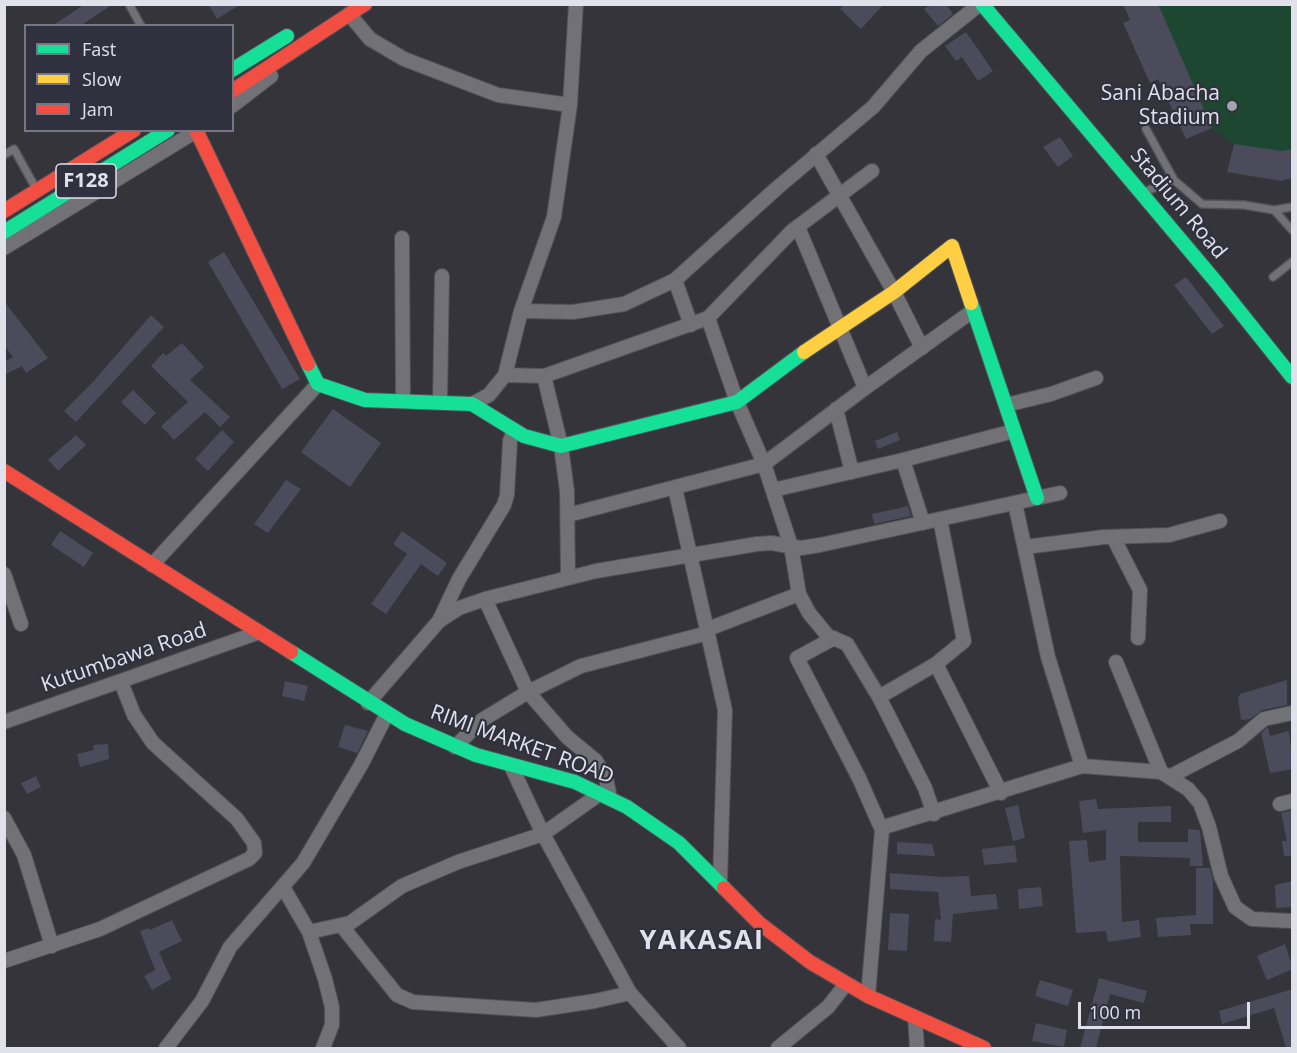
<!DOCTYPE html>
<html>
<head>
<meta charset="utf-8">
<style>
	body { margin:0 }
	#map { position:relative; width:1297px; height:1053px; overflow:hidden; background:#34343a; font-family:"Open Sans",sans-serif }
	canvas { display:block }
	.frame { position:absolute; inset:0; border:6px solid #e0e1ea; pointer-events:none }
	.legend { position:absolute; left:24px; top:24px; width:210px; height:108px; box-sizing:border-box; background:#30313e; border:2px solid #767783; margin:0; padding:8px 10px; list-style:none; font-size:18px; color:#e0e1ea }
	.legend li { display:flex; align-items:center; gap:12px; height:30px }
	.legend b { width:30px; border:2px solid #767783 }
	.scale { position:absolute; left:1078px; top:1002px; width:172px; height:27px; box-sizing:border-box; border:3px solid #e0e1ea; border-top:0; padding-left:8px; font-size:18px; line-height:21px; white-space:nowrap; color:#e0e1ea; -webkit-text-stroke:4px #30313e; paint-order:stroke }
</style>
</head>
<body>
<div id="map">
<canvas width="1297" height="1053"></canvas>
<div class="frame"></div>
<ul class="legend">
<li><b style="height:8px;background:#16e098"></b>Fast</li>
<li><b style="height:8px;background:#ffcf43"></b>Slow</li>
<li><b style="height:8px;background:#f24e42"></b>Jam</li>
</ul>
<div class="scale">100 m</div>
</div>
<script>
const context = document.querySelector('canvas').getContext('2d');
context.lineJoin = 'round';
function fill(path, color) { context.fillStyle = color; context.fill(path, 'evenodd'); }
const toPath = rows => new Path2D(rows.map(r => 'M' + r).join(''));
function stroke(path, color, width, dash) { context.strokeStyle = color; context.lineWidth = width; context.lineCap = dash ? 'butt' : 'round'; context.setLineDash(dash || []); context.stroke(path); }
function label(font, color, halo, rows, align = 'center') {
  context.font = font + ' "Open Sans",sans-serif'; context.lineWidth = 4.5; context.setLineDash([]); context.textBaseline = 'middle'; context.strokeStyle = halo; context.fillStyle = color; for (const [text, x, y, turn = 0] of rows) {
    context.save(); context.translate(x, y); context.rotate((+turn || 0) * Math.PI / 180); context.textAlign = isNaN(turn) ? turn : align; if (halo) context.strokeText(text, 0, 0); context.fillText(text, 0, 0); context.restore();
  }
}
fill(toPath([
	[1123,5,1292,5,1292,178,1273,179,1227,172,1234,144,1212,128,1186,139,1159,79,1150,83,1123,23,1130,20]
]), '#1e4732');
fill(toPath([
	[85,4,113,4,80,26,52,26],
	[208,4,241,4,217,19],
	[844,4,884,4,861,29,840,9],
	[931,4,946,4,953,14,938,26,924,9],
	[1123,4,1158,4,1212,128,1186,139,1158,79,1150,83,1123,23,1130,20],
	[966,32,993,71,978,81,962,57,956,61,945,46],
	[1060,137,1073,156,1058,167,1043,147],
	[1234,144,1282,151,1293,149,1293,178,1281,181,1227,172],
	[224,252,300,379,282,389,208,262],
	[1186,277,1224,326,1212,334,1174,285],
	[4,301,48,358,26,373,22,366,4,375,4,362,13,357,4,345],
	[151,315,164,327,76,422,64,411,92,383],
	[182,343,204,367,190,380,230,417,220,427,205,412,174,440,161,426,188,402,151,366,163,353,166,356],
	[133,390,156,413,145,425,121,402],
	[333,409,381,443,350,487,301,452],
	[222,430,234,442,208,471,195,459],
	[897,432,900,440,878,449,875,441],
	[76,435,86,445,58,471,48,460],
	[286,480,301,489,268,533,254,524],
	[908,506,911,516,874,524,872,514],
	[60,531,93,553,84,567,51,545],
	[402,531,447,563,438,576,421,564,386,614,371,604,407,554,393,544],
	[1287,680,1287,705,1262,710,1250,719,1241,720,1238,698,1240,694],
	[285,681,308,686,304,701,282,696],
	[345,725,368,731,357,753,338,747],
	[1268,727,1270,736,1289,731,1293,769,1270,773,1261,733],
	[108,744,109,759,80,767,77,754,94,750,93,745],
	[36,776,41,787,27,794,21,783],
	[1096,799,1098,809,1171,806,1171,822,1138,822,1138,842,1188,842,1188,829,1200,830,1203,866,1190,866,1190,858,1120,856,1122,922,1139,920,1141,937,1108,942,1106,931,1076,933,1069,841,1087,840,1089,862,1106,860,1106,830,1083,833,1079,801],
	[1018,805,1025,838,1013,841,1005,808],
	[1293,810,1293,856,1284,856,1282,841,1287,841,1281,813],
	[897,842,932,844,935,856,897,854],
	[1015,845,1017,862,984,865,982,849],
	[1196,868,1210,868,1213,881,1213,924,1190,924,1191,935,1158,937,1156,918,1196,915],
	[890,873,943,877,969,876,971,896,996,894,998,909,953,914,951,942,934,941,935,919,941,920,938,892,890,889],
	[1293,881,1293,907,1276,908,1275,885],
	[1041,887,1043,906,1019,909,1018,889],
	[890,913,909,914,907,951,888,950],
	[172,920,182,941,159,952,171,979,152,990,144,976,155,970,140,931,149,928,150,930],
	[1285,944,1293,969,1267,980,1257,956],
	[1099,978,1147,991,1144,1003,1110,994,1096,1048,1080,1048],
	[1040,980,1073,990,1068,1006,1035,996],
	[1293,989,1293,1048,1286,1048,1274,1008,1222,1024,1219,1011],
	[1036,1023,1067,1030,1064,1047,1032,1041]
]), '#4c4b5b');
const lane = toPath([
	[129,4,141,26],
	[1146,129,1174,180],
	[4,155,14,149,34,185],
	[1144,192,1174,180,1202,204,1244,205,1274,210,1292,230],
	[1274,210,1292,207],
	[1273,277,1292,262]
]);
const street = toPath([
	[349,14,370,39,404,59,498,95,570,105],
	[232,106,271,76],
	[816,154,894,292,922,348],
	[798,227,865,388],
	[402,238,403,400],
	[4,248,198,130],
	[675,280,691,325],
	[521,311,573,312,624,304,675,280,777,188,873,107,921,51,980,4],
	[708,318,737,402,764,464,791,546,799,594,809,613,828,636,847,644,879,697,925,788,934,814],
	[505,375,544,376,708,318,792,231,872,171],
	[544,376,561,446,567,491,568,577],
	[440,402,442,276],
	[472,404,489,395,505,375,521,311,554,217,570,105,576,4],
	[1006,405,1051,394,1096,378],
	[836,409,852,472],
	[903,460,923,523],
	[675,488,725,710,720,882],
	[773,490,903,460,1014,431],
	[1015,503,1048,657,1082,766],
	[568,515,764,464,865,388,974,310],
	[1113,537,1140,590,1138,638],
	[1025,547,1104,537,1169,535,1220,521],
	[152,565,318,384],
	[4,574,21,624],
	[485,599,528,692,567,737,596,761,606,778,610,798],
	[440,619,459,579,504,505,507,495,510,441,514,430],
	[708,629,799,594],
	[834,638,797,658,859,778,882,830,868,996],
	[1116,662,1161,772],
	[936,664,1001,793],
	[879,697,936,664,964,641,940,519],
	[368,703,439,621,459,608,485,599,596,571,757,544,771,543,801,548,820,545,1060,493],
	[4,722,257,633],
	[455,747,482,720,528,692,581,666,708,633],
	[511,766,543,834,630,993,679,1048],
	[1171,776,1238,741,1264,719,1292,713],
	[1280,804,1292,801],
	[4,818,24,855,52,946],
	[882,830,884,827,1082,766,1161,772,1188,789,1200,803,1209,827,1221,876,1235,907,1252,919,1292,921],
	[283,887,309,932,325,979,332,1007,332,1025,323,1048],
	[341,925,397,995,413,1002,536,1010,595,1001,630,993],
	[309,932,350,923,402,886,458,862,543,834,601,793],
	[4,961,100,929,249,859,255,853,254,843,237,819,153,743,134,715,121,682],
	[915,1017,917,1048],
	[166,1048,202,1001,230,947,303,863,361,765,387,714],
	[778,1048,828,1007,846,984]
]);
const fast = toPath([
	[982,4,1217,283,1292,377],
	[232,70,287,36],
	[4,232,168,130],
	[971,303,1037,498],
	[308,364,318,384,365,400,472,404,524,436,561,446,737,402,804,352],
	[291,652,405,724,476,755,575,782,627,807,679,843,724,888]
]);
const slow = toPath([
	[804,352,894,292,952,246,971,303]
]);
const jam = toPath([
	[232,91,365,4],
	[197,132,308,364],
	[4,211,134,130],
	[4,471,291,652],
	[724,888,759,923,810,962,868,996,984,1048]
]);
stroke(lane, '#505056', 10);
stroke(street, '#505056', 16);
stroke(fast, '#505056', 16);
stroke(slow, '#505056', 16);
stroke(jam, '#505056', 16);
stroke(lane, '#717176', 7);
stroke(street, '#717176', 14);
stroke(fast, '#16e098', 14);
stroke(slow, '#ffcf43', 14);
stroke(jam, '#f24e42', 14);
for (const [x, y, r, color] of [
	[1232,106,6,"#a4a4ac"]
]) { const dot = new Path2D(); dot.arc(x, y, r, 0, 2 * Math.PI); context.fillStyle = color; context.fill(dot); stroke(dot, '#30313e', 2); }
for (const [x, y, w] of [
	[86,181,60]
]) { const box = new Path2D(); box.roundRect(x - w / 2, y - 17, w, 34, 4.5); context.fillStyle = '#30313e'; context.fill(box); stroke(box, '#e0e1ea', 1.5); }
label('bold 20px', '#e0e1ea', null, [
	["F128",86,181]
]);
label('21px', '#e0e1ea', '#30313e', [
	["Sani Abacha",1220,94],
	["Stadium",1220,118]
], 'right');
label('21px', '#e0e1ea', '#30313e', [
	["Stadium Road",1178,204,50],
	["Kutumbawa Road",124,658,-19],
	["RIMI MARKET ROAD",522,745,20]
]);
context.letterSpacing = '1.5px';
label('bold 27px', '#e0e1ea', '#30313e', [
	["YAKASAI",702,941]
]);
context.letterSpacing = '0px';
</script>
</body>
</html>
